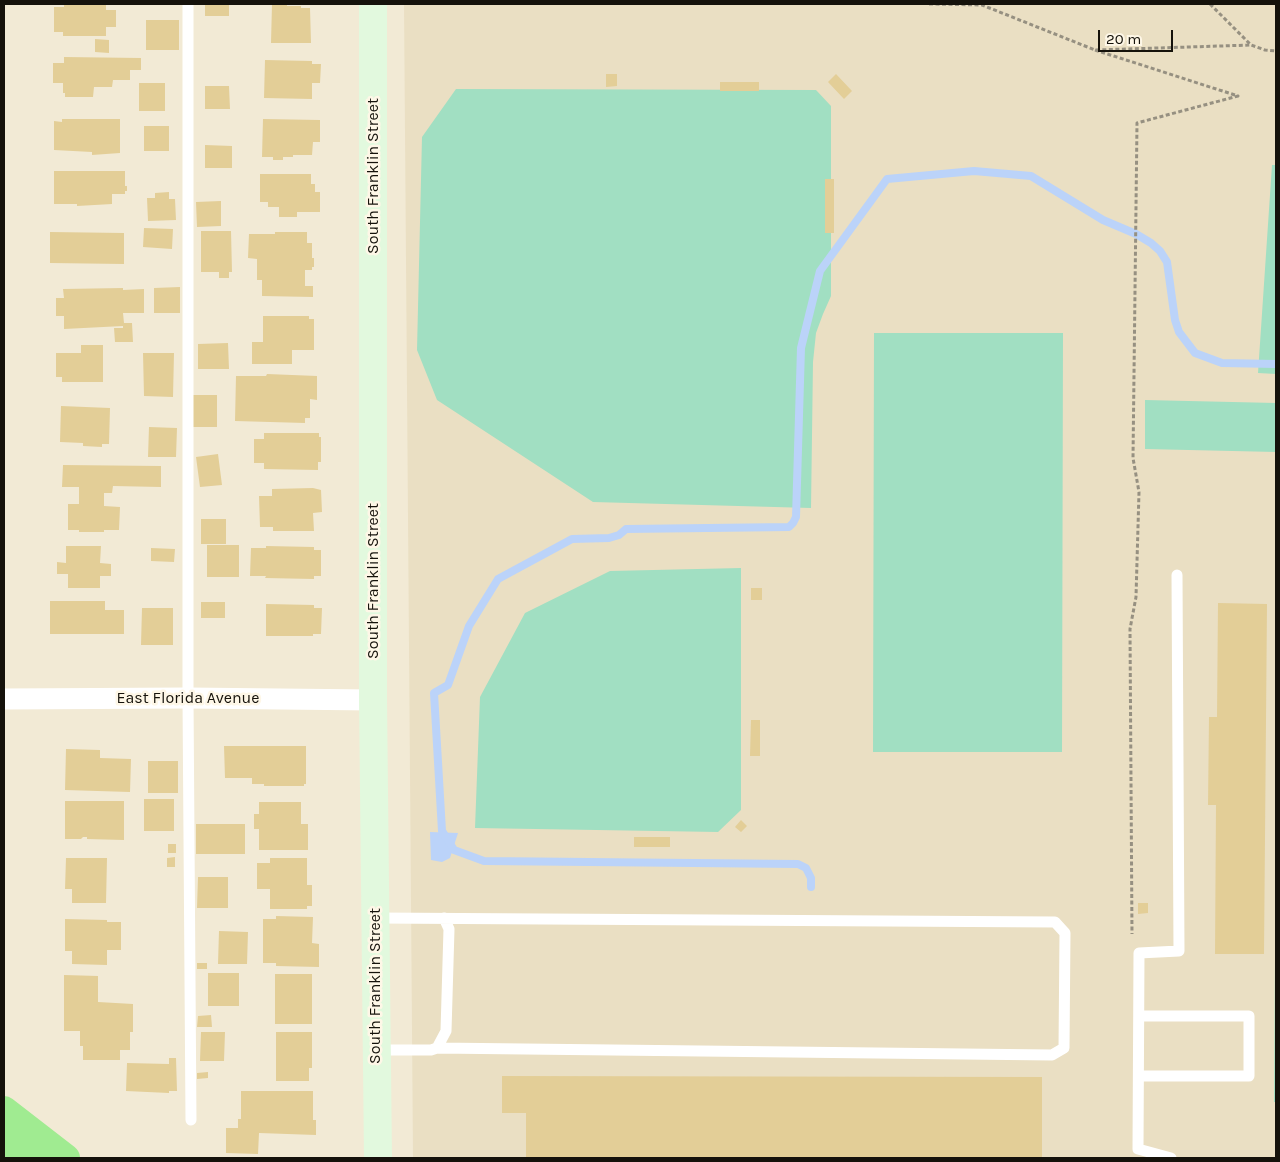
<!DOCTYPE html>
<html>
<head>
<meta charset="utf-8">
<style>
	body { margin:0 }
	#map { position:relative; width:1280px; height:1162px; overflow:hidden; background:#f2ead5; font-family:Karla,sans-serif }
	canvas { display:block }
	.frame { position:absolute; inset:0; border:5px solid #15120b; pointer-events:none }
	.scale { position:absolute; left:1098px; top:30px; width:75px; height:22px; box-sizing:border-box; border:2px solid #15120b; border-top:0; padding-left:6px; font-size:15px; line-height:18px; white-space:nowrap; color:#15120b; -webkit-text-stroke:4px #fef7e7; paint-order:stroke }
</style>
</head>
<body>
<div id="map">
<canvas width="1280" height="1162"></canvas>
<div class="frame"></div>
<div class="scale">20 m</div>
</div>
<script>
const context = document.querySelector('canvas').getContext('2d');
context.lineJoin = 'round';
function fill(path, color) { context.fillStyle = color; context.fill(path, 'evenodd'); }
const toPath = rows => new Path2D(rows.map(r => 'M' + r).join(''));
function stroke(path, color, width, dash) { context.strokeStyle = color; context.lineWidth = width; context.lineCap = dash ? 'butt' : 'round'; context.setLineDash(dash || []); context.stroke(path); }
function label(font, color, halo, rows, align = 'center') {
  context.font = font + ' Karla,sans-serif'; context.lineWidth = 5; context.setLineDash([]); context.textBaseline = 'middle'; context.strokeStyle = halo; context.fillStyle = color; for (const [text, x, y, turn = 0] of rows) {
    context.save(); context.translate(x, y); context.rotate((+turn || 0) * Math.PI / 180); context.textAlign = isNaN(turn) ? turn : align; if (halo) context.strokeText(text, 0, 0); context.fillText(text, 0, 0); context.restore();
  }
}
fill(toPath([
	[404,4,1276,4,1276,1158,413,1158]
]), '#eadfc3');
fill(toPath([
	[456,89,816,90,831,106,831,296,823,314,816,333,813,362,811,508,593,502,437,400,417,350,422,137],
	[1272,165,1276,165,1276,374,1258,373],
	[874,333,1063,333,1062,752,873,752],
	[1145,400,1276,403,1276,452,1145,449],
	[741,568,741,810,718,832,475,828,480,697,525,613,610,571],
	[1276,818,1276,1102,1274,1102]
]), '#a1dfc2');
fill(toPath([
	[430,832,458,833,450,858,442,862,431,860]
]), '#bbd3f9');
stroke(toPath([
	[811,887,811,878,806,868,798,864,484,861,454,850,442,831,434,693,448,685,469,626,498,579,572,539,609,538,619,535,626,529,789,527,793,523,796,517,801,348,820,271,887,179,974,171,1031,176,1103,220,1136,234,1151,243,1160,251,1167,262,1175,320,1179,332,1195,353,1222,363,1276,364]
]), '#bbd3f9', 8);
fill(toPath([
	[64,4,106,4,106,10,116,10,116,27,106,27,106,36,63,36,63,32,54,32,54,7,64,7],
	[205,4,229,4,229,16,205,16],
	[272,4,287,4,287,6,301,6,301,8,310,8,311,43,271,43],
	[146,20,179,20,179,50,146,50],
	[95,39,109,40,109,53,95,52],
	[64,57,141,58,141,70,130,70,130,80,113,80,112,87,94,87,93,97,65,97,65,93,63,93,63,83,53,83,53,63,64,63],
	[265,60,312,61,312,64,321,64,320,83,312,83,312,99,264,98],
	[606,74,617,74,617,86,606,87],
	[836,74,852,91,844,99,828,82],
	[720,82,759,82,759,91,720,91],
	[139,83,165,83,165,111,139,111],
	[205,86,229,86,230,109,205,109],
	[62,119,120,119,120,153,92,155,92,152,54,150,54,121,62,122],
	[263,119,320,120,320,142,313,142,312,155,293,155,293,157,283,157,283,160,273,160,273,157,262,157],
	[144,126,169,126,169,151,144,151],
	[205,145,232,146,232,168,205,168],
	[54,171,125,171,125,186,127,186,127,191,125,191,125,194,112,194,112,204,77,206,77,204,54,204],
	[260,174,311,174,311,184,315,184,315,192,320,192,320,212,297,212,297,217,279,217,279,207,268,207,268,202,260,202],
	[825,179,834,179,834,233,825,233],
	[169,192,169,199,175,199,176,220,148,221,147,198,155,198,155,193],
	[221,201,221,226,197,227,196,202],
	[144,228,173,229,172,249,143,247],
	[201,231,231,231,232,272,229,272,229,278,219,278,219,272,201,272],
	[50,232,124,233,124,264,50,263],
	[275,232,307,232,307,243,312,243,312,258,314,258,314,267,312,267,312,270,305,270,305,286,313,286,313,297,262,296,262,280,257,280,257,259,248,258,249,234,275,234],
	[180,287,180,313,154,313,154,288],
	[123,288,123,290,144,289,144,313,123,313,124,323,132,323,133,342,115,342,114,328,123,328,123,326,64,329,64,316,56,316,56,298,64,298,63,289],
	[263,316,309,316,309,319,314,319,314,350,292,350,292,364,252,364,252,342,263,342],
	[228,343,229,369,198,369,198,344],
	[81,345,103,345,103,382,62,382,62,377,56,377,56,353,81,353],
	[143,353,174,353,173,397,144,396],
	[267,374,317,376,317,400,310,399,310,418,305,418,305,423,235,421,236,376,266,376],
	[192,395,217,395,217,427,192,427],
	[61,406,110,408,109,444,102,444,102,447,83,446,83,443,60,442],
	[149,427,177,428,176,457,148,457],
	[264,433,319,433,319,437,321,437,321,462,318,462,318,470,264,469,264,463,254,463,254,439,264,439],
	[218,454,222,485,200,487,196,457],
	[63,465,161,466,161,487,113,486,112,493,104,493,104,506,120,507,119,530,104,530,104,532,79,532,79,530,68,530,68,504,79,504,79,487,62,487],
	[313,488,321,490,322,512,313,513,314,531,273,531,273,527,260,527,259,496,272,496,272,489],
	[201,519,226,519,226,544,201,544],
	[207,545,239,545,239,577,207,577],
	[66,546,101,546,100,563,111,564,111,576,100,576,100,588,68,588,68,574,57,574,57,562,66,563],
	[266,546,314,547,314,550,321,550,321,576,314,576,314,579,265,578,266,576,250,576,251,548,266,548],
	[151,548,175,549,174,562,151,561],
	[751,588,762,588,762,600,751,600],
	[50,601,105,601,105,610,124,610,124,634,50,634],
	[201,602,225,602,225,618,201,618],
	[1218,603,1267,604,1264,954,1215,954,1216,805,1208,805,1209,717,1217,717],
	[266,604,314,605,314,608,322,608,321,634,313,634,313,636,266,636],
	[142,608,173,608,173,645,141,645],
	[751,720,760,720,760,756,750,756],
	[224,746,306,746,306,784,304,784,304,786,264,786,264,784,252,784,252,778,225,778],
	[66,749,100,750,100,758,131,759,130,792,65,790],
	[148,761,178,761,178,793,148,793],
	[144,799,174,799,174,831,144,831],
	[65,801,124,801,124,840,87,839,87,837,83,837,81,839,65,839],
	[259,802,301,802,301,824,308,824,308,850,259,850,259,829,254,829,254,814,259,814],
	[741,820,747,826,741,832,735,827],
	[196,824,245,824,245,854,196,854],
	[634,837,670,837,670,847,634,847],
	[168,844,176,844,176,853,168,853],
	[175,857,175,867,167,867,167,858],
	[66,858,107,858,106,903,72,903,72,889,65,889],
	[270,858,307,858,307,885,312,885,312,906,307,906,307,909,270,909,270,889,257,889,257,863,270,863],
	[198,877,228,877,228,908,197,908],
	[1138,903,1148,903,1148,913,1138,914],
	[276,916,313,917,312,943,319,944,319,967,276,966,276,963,263,963,263,919,276,919],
	[65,919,107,920,107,922,121,922,121,950,107,950,107,965,72,964,72,951,65,951],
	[219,931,248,932,247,964,218,964],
	[197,963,207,963,207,969,197,969],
	[208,973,239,973,239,1006,208,1006],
	[275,974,312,974,312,1024,275,1024],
	[64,975,98,976,98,1002,133,1004,133,1032,130,1032,130,1050,120,1050,120,1060,83,1060,83,1046,80,1046,80,1031,64,1031],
	[211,1015,212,1027,197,1027,198,1016],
	[201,1032,225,1032,224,1061,200,1061],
	[276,1032,312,1032,312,1068,309,1068,309,1081,276,1081],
	[169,1058,176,1058,177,1091,169,1091,169,1093,126,1091,127,1063,169,1064],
	[208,1072,208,1078,197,1079,197,1073],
	[502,1076,1042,1077,1042,1158,526,1158,526,1113,502,1113],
	[241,1091,313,1091,313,1120,316,1120,316,1135,259,1133,258,1154,226,1153,226,1128,238,1128,238,1119,241,1119]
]), '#e3ce97');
stroke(toPath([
	[929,4,982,5,1095,50,1251,45],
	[1210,4,1251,45,1265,50,1276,51],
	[1095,50,1238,96,1137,123,1133,458,1139,492,1136,597,1130,629,1132,934]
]), '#969081', 3, [4, 2.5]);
stroke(toPath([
	[188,4,188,698,191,1120],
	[375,918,1055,922,1065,933,1064,1048,1052,1055,437,1048,431,1050,376,1050],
	[1139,1016,1249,1016,1249,1076,1139,1076],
	[437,1048,446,1031,449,929,444,918],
	[1171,1158,1138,1149,1139,953,1179,951,1177,575]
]), '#fff', 11);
stroke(toPath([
	[4,699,188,698,373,700]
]), '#fff', 21);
stroke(toPath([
	[373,4,373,700,378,1158]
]), '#e2f9de', 28);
stroke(toPath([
	[4,1110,66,1158],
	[4,1141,32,1158]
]), '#a0eb91', 28);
label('16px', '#15120b', '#fef7e7', [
	["South Franklin Street",373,176,-90],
	["South Franklin Street",373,581,-90],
	["East Florida Avenue",188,698],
	["South Franklin Street",375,986,-90]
]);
</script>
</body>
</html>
